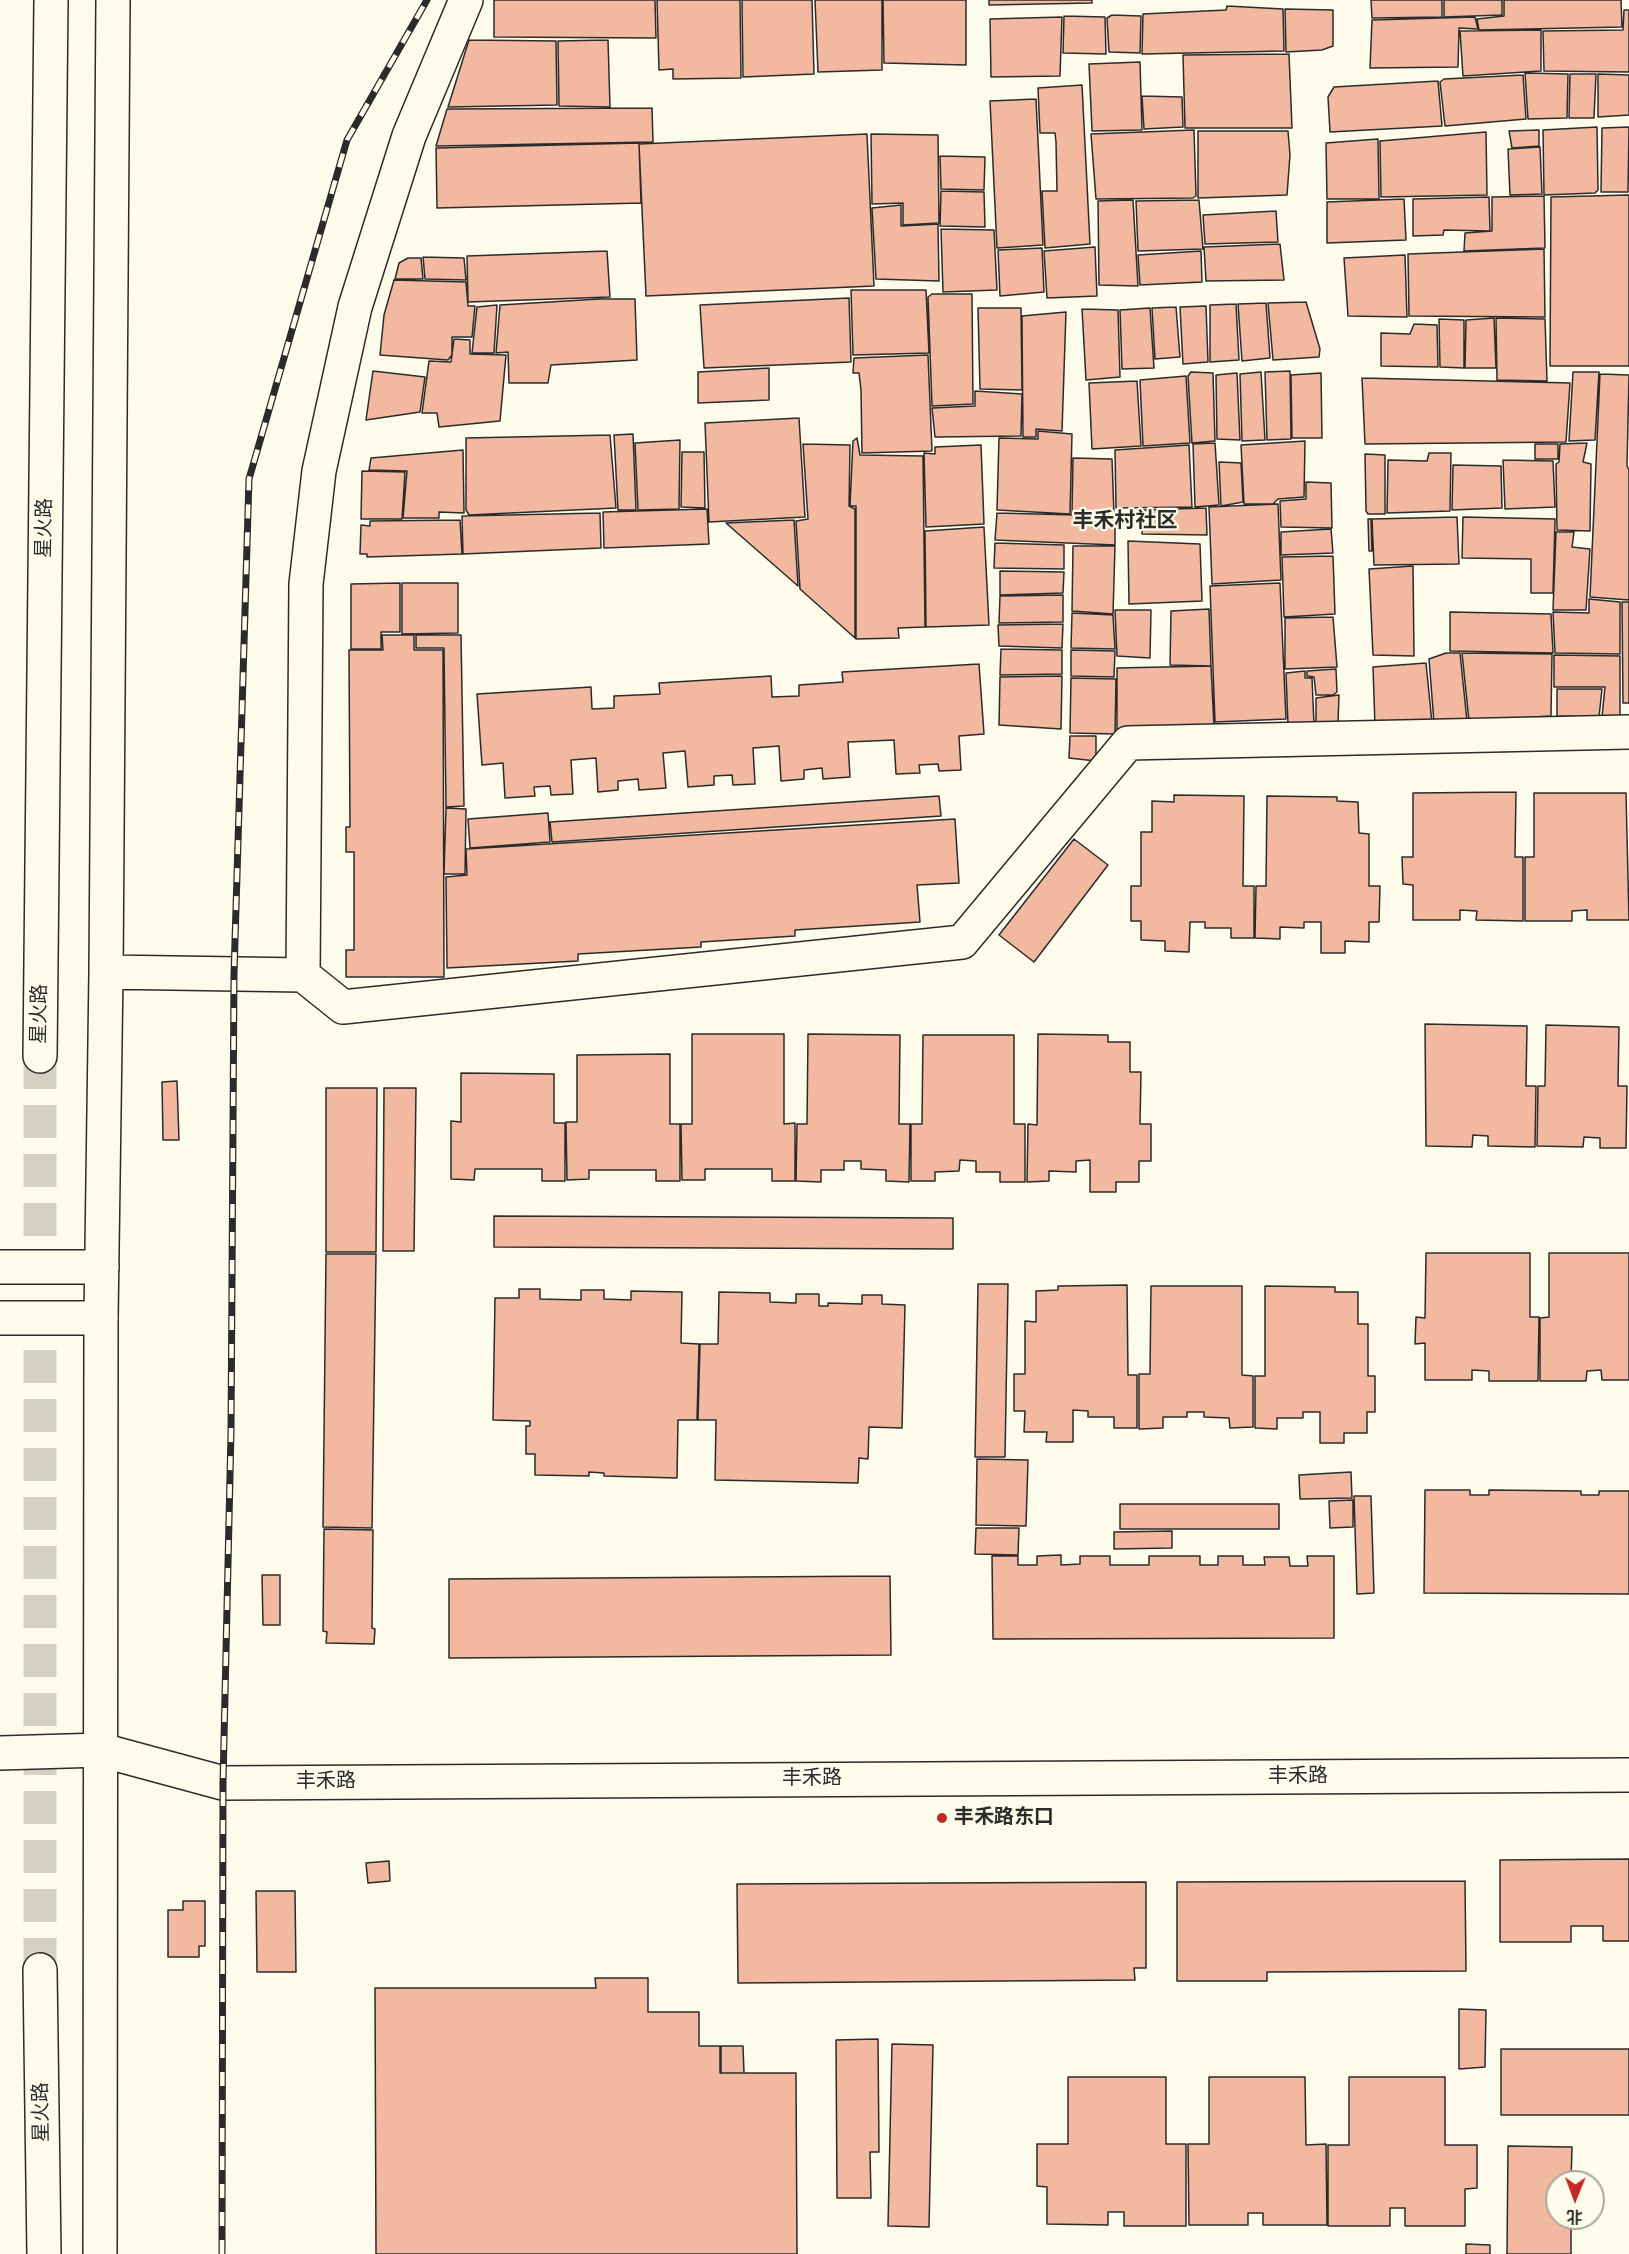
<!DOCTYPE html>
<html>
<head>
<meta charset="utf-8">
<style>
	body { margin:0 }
	#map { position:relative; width:1629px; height:2254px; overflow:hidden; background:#fdfbea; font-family:"Varela Round","Noto Sans SC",sans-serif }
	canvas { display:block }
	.north { position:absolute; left:1545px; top:2170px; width:60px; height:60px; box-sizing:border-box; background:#fdfbea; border:2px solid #a9a89e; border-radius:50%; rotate:181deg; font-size:16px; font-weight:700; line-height:24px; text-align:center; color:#2b2b2b }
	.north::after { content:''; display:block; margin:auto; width:21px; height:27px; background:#c62828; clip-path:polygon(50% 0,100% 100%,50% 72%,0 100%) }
</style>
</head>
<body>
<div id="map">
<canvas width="1629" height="2254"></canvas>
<div class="north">北</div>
</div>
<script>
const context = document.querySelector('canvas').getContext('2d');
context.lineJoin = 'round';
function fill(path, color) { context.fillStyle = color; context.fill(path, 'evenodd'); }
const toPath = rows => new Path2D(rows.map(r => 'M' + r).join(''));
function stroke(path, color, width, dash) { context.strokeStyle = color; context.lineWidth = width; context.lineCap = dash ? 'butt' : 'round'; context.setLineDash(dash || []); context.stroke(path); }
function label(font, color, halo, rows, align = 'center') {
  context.font = font + ' "Varela Round","Noto Sans SC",sans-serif'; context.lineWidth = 4.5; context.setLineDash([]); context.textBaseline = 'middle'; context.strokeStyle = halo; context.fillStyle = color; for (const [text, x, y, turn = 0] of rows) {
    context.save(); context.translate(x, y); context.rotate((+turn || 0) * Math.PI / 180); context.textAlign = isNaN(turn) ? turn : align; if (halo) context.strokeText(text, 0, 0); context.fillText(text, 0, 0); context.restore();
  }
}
const building = toPath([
	[494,0,655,0,656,38,494,37,494,0],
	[657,0,740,0,741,78,673,79,673,69,659,70,657,0],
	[742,0,812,0,814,74,743,77,742,0],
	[815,0,882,0,882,70,818,72,815,0],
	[883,0,966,0,966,65,884,63,883,0],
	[989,0,1092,0,1092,3,989,5,989,0],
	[1371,0,1442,0,1442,17,1372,18,1371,0],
	[1444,0,1502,0,1502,15,1444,17,1444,0],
	[1504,0,1621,0,1622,27,1479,30,1477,19,1504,16,1504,0],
	[1227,6,1283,9,1284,51,1142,54,1143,14,1226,10,1227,6],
	[1285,9,1333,10,1333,46,1322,50,1286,52,1285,9],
	[1624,10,1629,10,1629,72,1544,71,1543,31,1623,30,1624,10],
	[1112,15,1141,16,1140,53,1109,52,1107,18,1112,15],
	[1064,16,1105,17,1106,54,1063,53,1064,16],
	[1062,17,1060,76,991,77,990,19,1062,17],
	[1475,17,1478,29,1459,28,1458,67,1370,68,1372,20,1475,17],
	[1541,30,1541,71,1463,76,1460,31,1541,30],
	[469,40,556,41,557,105,448,107,469,40],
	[608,40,610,107,559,106,558,41,608,40],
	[1289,54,1292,128,1185,128,1183,55,1289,54],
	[1140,62,1142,130,1092,131,1089,64,1140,62],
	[1525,73,1568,74,1567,118,1528,119,1525,73],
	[1570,74,1596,74,1594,118,1569,118,1570,74],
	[1598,74,1629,75,1629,115,1598,117,1598,74],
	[1523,75,1526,119,1445,126,1440,82,1444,79,1523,75],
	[1438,81,1442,126,1330,132,1328,97,1334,87,1438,81],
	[1082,85,1090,244,1045,248,1042,191,1057,191,1056,142,1055,133,1040,133,1038,88,1082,85],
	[1142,96,1182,97,1183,127,1144,129,1142,96],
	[1036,99,1043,245,997,248,990,101,1036,99],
	[652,108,653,142,436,146,447,109,652,108],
	[1597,127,1598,190,1595,193,1544,195,1543,130,1597,127],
	[1629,127,1628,192,1601,192,1602,128,1629,127],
	[1194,130,1196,196,1193,198,1096,199,1091,134,1194,130],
	[1539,130,1539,146,1512,148,1509,131,1539,130],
	[1198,131,1288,131,1290,155,1287,195,1198,198,1198,131],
	[1486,132,1487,195,1381,197,1380,141,1486,132],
	[867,134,874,286,646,296,639,144,867,134],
	[871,134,938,135,939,223,903,225,903,203,872,204,871,134],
	[1378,139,1379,199,1327,199,1326,143,1378,139],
	[639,143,641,203,437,208,436,148,639,143],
	[1540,147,1542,194,1510,195,1508,149,1540,147],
	[940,156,985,157,984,190,941,189,940,156],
	[941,191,984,192,985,227,940,226,941,191],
	[1629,195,1629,366,1550,366,1551,197,1629,195],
	[1544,196,1545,248,1464,251,1465,233,1492,231,1492,197,1544,196],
	[1489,197,1490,231,1444,230,1443,235,1413,236,1413,199,1489,197],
	[1404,199,1406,240,1327,243,1327,202,1404,199],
	[1133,200,1138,286,1099,285,1098,201,1133,200],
	[1199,200,1203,249,1138,251,1136,201,1199,200],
	[901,205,901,226,938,224,939,281,876,279,872,208,901,205],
	[1276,211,1278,242,1205,244,1203,215,1276,211],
	[941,229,994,230,997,290,943,292,941,229],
	[1280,244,1284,280,1206,281,1204,247,1280,244],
	[1095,247,1097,296,1047,298,1044,251,1095,247],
	[1042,248,1044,292,1000,296,998,250,1042,248],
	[1544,249,1545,317,1409,316,1408,254,1544,249],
	[607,251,610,297,468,302,467,256,607,251],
	[1201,251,1202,282,1140,285,1138,255,1201,251],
	[1405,255,1407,317,1348,316,1344,258,1405,255],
	[423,257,464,258,466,280,425,279,423,257],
	[408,258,421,258,423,279,395,279,399,263,408,258],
	[394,280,466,282,468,306,475,306,472,337,452,337,452,355,448,360,380,355,384,315,394,280],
	[851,290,926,290,929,353,853,355,851,290],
	[932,294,972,294,973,404,932,406,928,297,932,294],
	[849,298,851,362,704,368,700,305,849,298],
	[599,299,635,299,637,360,551,365,548,383,509,383,508,352,496,353,500,305,599,299],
	[1306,302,1320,349,1319,357,1273,360,1268,303,1306,302],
	[1266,303,1270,358,1242,361,1238,304,1266,303],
	[1236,304,1239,360,1210,362,1210,305,1236,304],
	[497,305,494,353,472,353,477,307,497,305],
	[1206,306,1208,362,1183,364,1180,307,1206,306],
	[1176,307,1180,357,1155,359,1152,308,1176,307],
	[978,308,1021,308,1022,390,980,389,978,308],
	[1150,308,1154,368,1122,369,1120,310,1150,308],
	[1082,309,1118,310,1120,377,1086,380,1082,309],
	[1066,312,1062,431,1036,429,1036,437,1023,437,1022,316,1066,312],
	[1494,318,1496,368,1465,368,1466,320,1494,318],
	[1496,318,1545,319,1547,381,1497,380,1496,318],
	[1439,319,1464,320,1464,368,1440,367,1439,319],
	[1414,324,1437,325,1438,367,1381,366,1381,333,1410,334,1414,324],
	[454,339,470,340,470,354,506,355,500,421,439,427,437,413,422,413,429,361,451,362,454,339],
	[928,355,932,451,862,453,861,390,859,373,853,373,854,358,928,355],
	[769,368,769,400,698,403,698,372,769,368],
	[373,371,425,377,420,412,366,420,373,371],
	[1290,371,1291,439,1267,440,1265,372,1290,371],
	[1191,372,1213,373,1215,441,1192,443,1188,376,1191,372],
	[1261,372,1265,440,1242,441,1240,374,1261,372],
	[1573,372,1599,372,1595,440,1569,441,1573,372],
	[1237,373,1240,440,1217,439,1216,375,1237,373],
	[1321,373,1322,438,1292,438,1291,375,1321,373],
	[1600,374,1629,375,1627,466,1629,470,1629,600,1590,597,1600,374],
	[1186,376,1190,443,1143,446,1140,380,1186,376],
	[1362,378,1570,383,1566,442,1365,444,1362,378],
	[1137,381,1141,446,1092,449,1089,383,1137,381],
	[975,391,1022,394,1021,436,935,437,932,408,975,406,975,391],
	[799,418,805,517,709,522,705,423,799,418],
	[1038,431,1072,434,1070,514,997,510,999,438,1038,439,1038,431],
	[633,434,636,510,618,510,614,435,633,434],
	[610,435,616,508,469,515,466,510,466,438,610,435],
	[857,438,860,455,923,456,925,627,898,628,899,638,856,639,856,506,850,506,853,441,857,438],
	[680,440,679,509,638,510,635,443,680,440],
	[1305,441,1304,497,1278,499,1273,504,1244,504,1241,445,1305,441],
	[1215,443,1219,505,1195,507,1193,444,1215,443],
	[1587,443,1583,462,1591,464,1590,531,1557,530,1556,464,1559,462,1560,444,1587,443],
	[803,444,850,445,849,506,855,509,855,638,800,589,796,521,808,519,803,444],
	[1535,444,1558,444,1558,459,1535,459,1535,444],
	[981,445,984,524,926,527,924,453,935,454,935,447,981,445],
	[1189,445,1192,507,1116,508,1115,450,1189,445],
	[463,450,464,513,439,512,439,518,403,518,407,471,369,470,371,458,463,450],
	[682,452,704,452,705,508,681,507,682,452],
	[1429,453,1451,453,1450,511,1387,513,1388,460,1427,461,1429,453],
	[1365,454,1385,455,1385,514,1368,514,1366,511,1365,454],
	[1073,458,1112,459,1114,515,1072,514,1073,458],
	[1503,460,1553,461,1555,507,1505,509,1503,460],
	[1219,462,1241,463,1243,502,1221,506,1219,462],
	[1453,465,1501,466,1502,508,1452,510,1453,465],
	[362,471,405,472,402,519,361,519,362,471],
	[1306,482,1331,483,1332,528,1281,527,1280,501,1306,499,1306,482],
	[1278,504,1281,580,1212,584,1209,507,1278,504],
	[1206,508,1207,535,1142,534,1143,510,1206,508],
	[707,509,709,544,604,548,603,512,707,509],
	[600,513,601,548,463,554,462,516,600,513],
	[997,513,1115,516,1115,545,995,540,997,513],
	[1457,517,1459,564,1374,565,1372,519,1457,517],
	[1463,517,1555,519,1553,593,1531,593,1531,559,1462,558,1463,517],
	[1368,519,1371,519,1372,551,1369,551,1368,519],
	[460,520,462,554,367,557,367,554,360,554,361,525,370,526,370,521,460,520],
	[794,520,798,586,726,523,794,520],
	[984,527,989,625,926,627,925,531,984,527],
	[1331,529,1333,553,1281,555,1281,532,1331,529],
	[1556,532,1574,532,1572,547,1590,549,1586,610,1553,610,1556,532],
	[1128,541,1200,544,1202,601,1129,604,1128,541],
	[995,543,1064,545,1064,569,994,568,995,543],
	[1073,546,1115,546,1113,614,1072,611,1073,546],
	[1333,556,1335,614,1284,617,1282,557,1333,556],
	[1413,566,1414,656,1373,655,1369,569,1413,566],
	[1000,571,1064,572,1063,593,1000,595,1000,571],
	[400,583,400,632,381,632,381,649,351,649,351,584,400,583],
	[402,583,458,583,458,633,402,634,402,583],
	[1280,583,1286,719,1215,722,1210,586,1280,583],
	[1063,595,1063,622,999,623,1000,596,1063,595],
	[1589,599,1620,602,1620,654,1555,653,1553,612,1589,613,1589,599],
	[1622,602,1629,602,1629,703,1623,703,1622,602],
	[1209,609,1211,666,1170,665,1171,611,1209,609],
	[1115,610,1151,610,1150,658,1117,656,1115,610],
	[1450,612,1551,614,1553,653,1450,651,1450,612],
	[1072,613,1113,615,1115,649,1071,648,1072,613],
	[1333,617,1337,667,1285,669,1285,618,1333,617],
	[1063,624,1062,648,999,646,998,625,1063,624],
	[382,635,414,635,414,650,443,650,444,977,346,977,346,950,354,950,354,852,346,852,346,827,350,827,349,650,383,650,382,635],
	[416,635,461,635,464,806,446,807,444,648,416,648,416,635],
	[1001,649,1062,650,1062,674,1000,675,1001,649],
	[1071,650,1115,651,1114,677,1071,676,1071,650],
	[1446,653,1460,653,1467,721,1434,723,1429,659,1446,653],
	[1462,653,1552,654,1551,716,1469,721,1462,653],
	[1554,655,1620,656,1620,717,1602,717,1605,687,1554,687,1554,655],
	[1426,663,1432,723,1375,726,1373,667,1426,663],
	[979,664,984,734,959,736,961,770,939,771,938,764,919,765,920,773,896,774,894,740,848,742,850,777,823,779,822,768,804,770,804,779,781,781,779,746,753,748,755,784,733,785,732,775,714,776,714,785,688,787,685,751,663,753,666,788,639,790,638,779,618,781,618,790,598,792,596,758,571,760,573,794,551,795,550,786,534,787,535,796,505,798,503,763,482,765,477,694,591,687,592,709,614,708,614,696,660,694,659,683,771,676,772,697,799,696,799,685,843,682,842,672,979,664],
	[1211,666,1214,727,1117,729,1117,668,1211,666],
	[1336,669,1337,692,1333,695,1316,695,1314,677,1307,676,1307,671,1336,669],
	[1305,671,1305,678,1312,678,1314,725,1288,725,1286,673,1305,671],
	[1062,676,1061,729,999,725,1000,677,1062,676],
	[1071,678,1116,679,1115,734,1070,733,1071,678],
	[1557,689,1602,689,1599,717,1557,716,1557,689],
	[1339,695,1338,723,1316,724,1316,698,1339,695],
	[1070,736,1096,736,1096,761,1069,758,1070,736],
	[1516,792,1515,857,1523,857,1523,921,1476,920,1477,911,1460,910,1460,920,1413,920,1413,885,1403,884,1402,857,1413,857,1413,793,1516,792],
	[1534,793,1626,793,1629,920,1587,920,1587,910,1572,911,1572,921,1525,921,1525,857,1534,857,1534,793],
	[1174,795,1244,796,1243,886,1254,886,1254,938,1231,938,1231,928,1205,928,1205,922,1190,922,1189,952,1165,951,1165,941,1141,940,1141,921,1131,921,1131,886,1141,886,1141,832,1152,832,1152,801,1174,802,1174,795],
	[939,796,941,816,552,842,550,822,939,796],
	[1267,796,1337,797,1337,801,1358,802,1359,833,1369,834,1369,886,1380,886,1379,922,1369,922,1369,942,1345,941,1345,953,1321,953,1321,922,1304,922,1304,928,1280,927,1280,939,1255,938,1256,886,1266,886,1267,796],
	[446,808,466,809,465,874,444,874,446,808],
	[548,813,550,842,470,848,468,819,548,813],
	[955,819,959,883,917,885,920,922,795,930,795,936,701,942,701,947,578,954,578,961,447,968,446,877,467,875,466,849,955,819],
	[1074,839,1108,865,1034,962,999,935,1074,839],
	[1425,1024,1527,1026,1526,1086,1536,1086,1535,1147,1488,1146,1488,1136,1473,1135,1472,1147,1426,1146,1425,1024],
	[1546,1025,1619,1027,1618,1086,1627,1086,1626,1148,1600,1148,1600,1138,1584,1137,1583,1147,1537,1146,1538,1086,1545,1086,1546,1025],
	[692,1034,784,1034,784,1124,795,1123,795,1181,772,1181,772,1169,705,1169,705,1180,682,1180,681,1124,692,1124,692,1034],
	[808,1034,900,1035,899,1124,910,1124,909,1182,886,1181,886,1170,861,1169,861,1161,844,1161,844,1170,821,1170,821,1182,796,1181,797,1124,807,1124,808,1034],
	[1038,1034,1108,1035,1108,1042,1130,1042,1130,1072,1141,1072,1140,1124,1151,1124,1151,1161,1139,1161,1139,1182,1116,1182,1116,1192,1090,1192,1090,1160,1076,1161,1076,1172,1049,1171,1049,1181,1027,1182,1028,1124,1037,1125,1038,1034],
	[923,1035,1014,1035,1014,1124,1025,1124,1025,1182,1000,1182,1000,1172,976,1172,976,1161,960,1160,959,1171,935,1172,935,1181,911,1181,911,1124,922,1124,923,1035],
	[670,1054,670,1124,680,1124,680,1181,656,1181,656,1170,589,1170,589,1179,567,1180,566,1122,577,1122,577,1055,670,1054],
	[461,1073,554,1074,554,1123,565,1123,565,1181,542,1181,542,1169,475,1169,474,1180,451,1179,451,1121,461,1122,461,1073],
	[177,1081,179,1140,163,1140,162,1082,177,1081],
	[326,1088,377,1088,376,1252,326,1252,326,1088],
	[384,1088,416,1088,414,1251,383,1251,384,1088],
	[494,1216,953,1218,953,1249,494,1247,494,1216],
	[1426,1253,1530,1253,1530,1317,1539,1317,1538,1381,1489,1381,1489,1371,1472,1370,1472,1380,1425,1380,1425,1343,1415,1344,1416,1317,1425,1318,1426,1253],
	[1549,1253,1629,1253,1629,1380,1602,1380,1601,1370,1587,1371,1586,1381,1540,1381,1540,1318,1549,1317,1549,1253],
	[326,1254,376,1254,372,1528,323,1527,326,1254],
	[978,1284,1008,1284,1005,1457,975,1457,978,1284],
	[1127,1285,1128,1375,1137,1375,1137,1428,1114,1428,1114,1417,1088,1417,1088,1411,1073,1410,1073,1442,1046,1442,1047,1432,1024,1432,1025,1411,1014,1411,1014,1374,1025,1374,1025,1321,1036,1322,1036,1291,1058,1290,1058,1286,1127,1285],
	[1151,1286,1242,1286,1242,1375,1253,1376,1253,1427,1230,1428,1229,1418,1204,1417,1204,1412,1187,1412,1187,1417,1163,1417,1163,1428,1139,1429,1139,1374,1150,1374,1151,1286],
	[1265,1286,1335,1287,1335,1292,1358,1292,1358,1324,1368,1324,1368,1376,1375,1376,1375,1412,1367,1412,1367,1433,1344,1433,1344,1443,1320,1443,1320,1412,1303,1412,1303,1418,1277,1418,1277,1429,1255,1428,1255,1376,1265,1376,1265,1286],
	[519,1289,540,1289,540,1299,581,1300,581,1290,604,1290,604,1299,631,1300,631,1291,682,1292,681,1343,699,1344,697,1420,678,1420,677,1478,604,1476,604,1473,589,1472,589,1476,535,1475,535,1454,526,1454,526,1426,530,1426,530,1421,493,1420,495,1298,519,1298,519,1289],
	[719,1292,770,1293,770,1302,796,1303,796,1294,819,1294,819,1306,828,1306,828,1303,862,1304,862,1295,882,1295,882,1304,905,1305,902,1428,869,1427,868,1459,859,1458,858,1483,715,1480,716,1420,698,1420,700,1344,718,1344,719,1292],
	[977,1459,1028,1460,1026,1526,976,1525,977,1459],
	[1351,1472,1352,1498,1300,1499,1299,1475,1351,1472],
	[1425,1490,1470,1490,1470,1495,1489,1495,1489,1490,1581,1491,1581,1495,1599,1495,1599,1491,1629,1491,1629,1594,1424,1593,1425,1490],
	[1354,1496,1371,1496,1374,1593,1357,1594,1354,1496],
	[1353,1500,1353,1527,1330,1528,1329,1501,1353,1500],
	[1120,1504,1279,1504,1279,1529,1120,1529,1120,1504],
	[976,1528,1019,1528,1018,1555,975,1554,976,1528],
	[324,1529,373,1530,372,1628,375,1629,374,1644,326,1643,327,1632,323,1631,324,1529],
	[1172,1531,1172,1548,1114,1549,1114,1532,1172,1531],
	[1061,1555,1061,1565,1080,1564,1080,1556,1110,1556,1110,1565,1149,1565,1149,1556,1200,1556,1200,1565,1218,1565,1218,1556,1243,1556,1243,1565,1265,1565,1264,1557,1289,1557,1290,1566,1308,1566,1307,1556,1334,1556,1334,1638,993,1639,992,1556,1018,1556,1018,1565,1037,1565,1037,1556,1061,1555],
	[262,1575,280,1575,280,1625,263,1625,262,1575],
	[890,1576,891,1655,449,1658,449,1579,890,1576],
	[1629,1859,1629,1941,1603,1941,1603,1926,1571,1926,1571,1942,1500,1942,1500,1860,1629,1859],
	[389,1861,390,1881,368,1883,366,1863,389,1861],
	[1465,1881,1466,1971,1267,1972,1267,1981,1177,1981,1177,1882,1465,1881],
	[1146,1882,1146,1968,1134,1968,1135,1980,738,1983,737,1884,1146,1882],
	[256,1891,295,1891,296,1972,257,1972,256,1891],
	[183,1901,205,1901,205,1946,199,1946,199,1957,168,1957,168,1910,183,1910,183,1901],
	[595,1978,648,1978,648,2012,699,2012,699,2046,720,2046,720,2073,796,2073,797,2254,376,2254,375,1988,596,1988,595,1978],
	[1459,2009,1486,2010,1485,2067,1459,2069,1459,2009],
	[878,2039,879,2152,870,2152,871,2198,837,2198,836,2040,878,2039],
	[892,2044,933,2045,929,2227,888,2226,892,2044],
	[721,2046,743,2046,744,2073,721,2073,721,2046],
	[1501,2049,1629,2049,1629,2115,1501,2115,1501,2049],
	[1068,2077,1166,2077,1166,2144,1186,2144,1186,2226,1124,2226,1124,2212,1108,2212,1108,2225,1047,2224,1047,2187,1037,2186,1037,2144,1068,2144,1068,2077],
	[1209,2077,1305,2077,1306,2145,1326,2144,1327,2225,1263,2225,1263,2213,1248,2213,1248,2225,1189,2225,1188,2144,1209,2144,1209,2077],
	[1349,2077,1445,2077,1445,2145,1477,2145,1477,2188,1465,2189,1465,2226,1405,2226,1405,2208,1390,2208,1390,2226,1328,2226,1328,2145,1349,2145,1349,2077],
	[1508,2146,1572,2147,1571,2182,1557,2182,1557,2218,1571,2218,1571,2254,1507,2254,1508,2146],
	[1466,2244,1490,2245,1490,2254,1466,2254,1466,2244]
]);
fill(building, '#f2b8a0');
stroke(building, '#2b2b2b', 1.5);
stroke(toPath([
	[40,1056,40,1970]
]), '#d3d1c4', 33, [33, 16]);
const minor = toPath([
	[106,972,303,975,343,1007,962,942,1128,743,1629,732],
	[303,975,306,584,319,471,355,307,409,136,466,0],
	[100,2254,101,1318,106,972,113,0]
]);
const major = toPath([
	[40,1056,51,0],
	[0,1267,102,1267],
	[0,1318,101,1318],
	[0,1753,101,1750,223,1783,1629,1775],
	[40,1970,44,2254]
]);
stroke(minor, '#2b2b2b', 36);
stroke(major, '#2b2b2b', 36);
stroke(minor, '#fdfbea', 33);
stroke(major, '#fdfbea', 33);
const rail = toPath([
	[222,2254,223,1783,231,1432,234,974,249,479,347,140,427,0]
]);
stroke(rail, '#2b2b2b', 7);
stroke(rail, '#fdfbea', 4.5, [14]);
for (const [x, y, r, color] of [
	[942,1818,6,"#c62828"]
]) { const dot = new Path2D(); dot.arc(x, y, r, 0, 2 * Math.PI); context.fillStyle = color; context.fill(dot); stroke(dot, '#fdfbea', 2); }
label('20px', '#2b2b2b', '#fdfbea', [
	["星火路",45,528,-89],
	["星火路",40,1014,-89],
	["丰禾路",1298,1777],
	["丰禾路",812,1779],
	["丰禾路",326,1782],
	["星火路",42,2112,-91]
]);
label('bold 20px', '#2b2b2b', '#fdfbea', [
	["丰禾路东口",954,1818]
], 'left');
label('bold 21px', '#2b2b2b', '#fdfbea', [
	["丰禾村社区",1125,521]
]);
</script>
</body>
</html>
